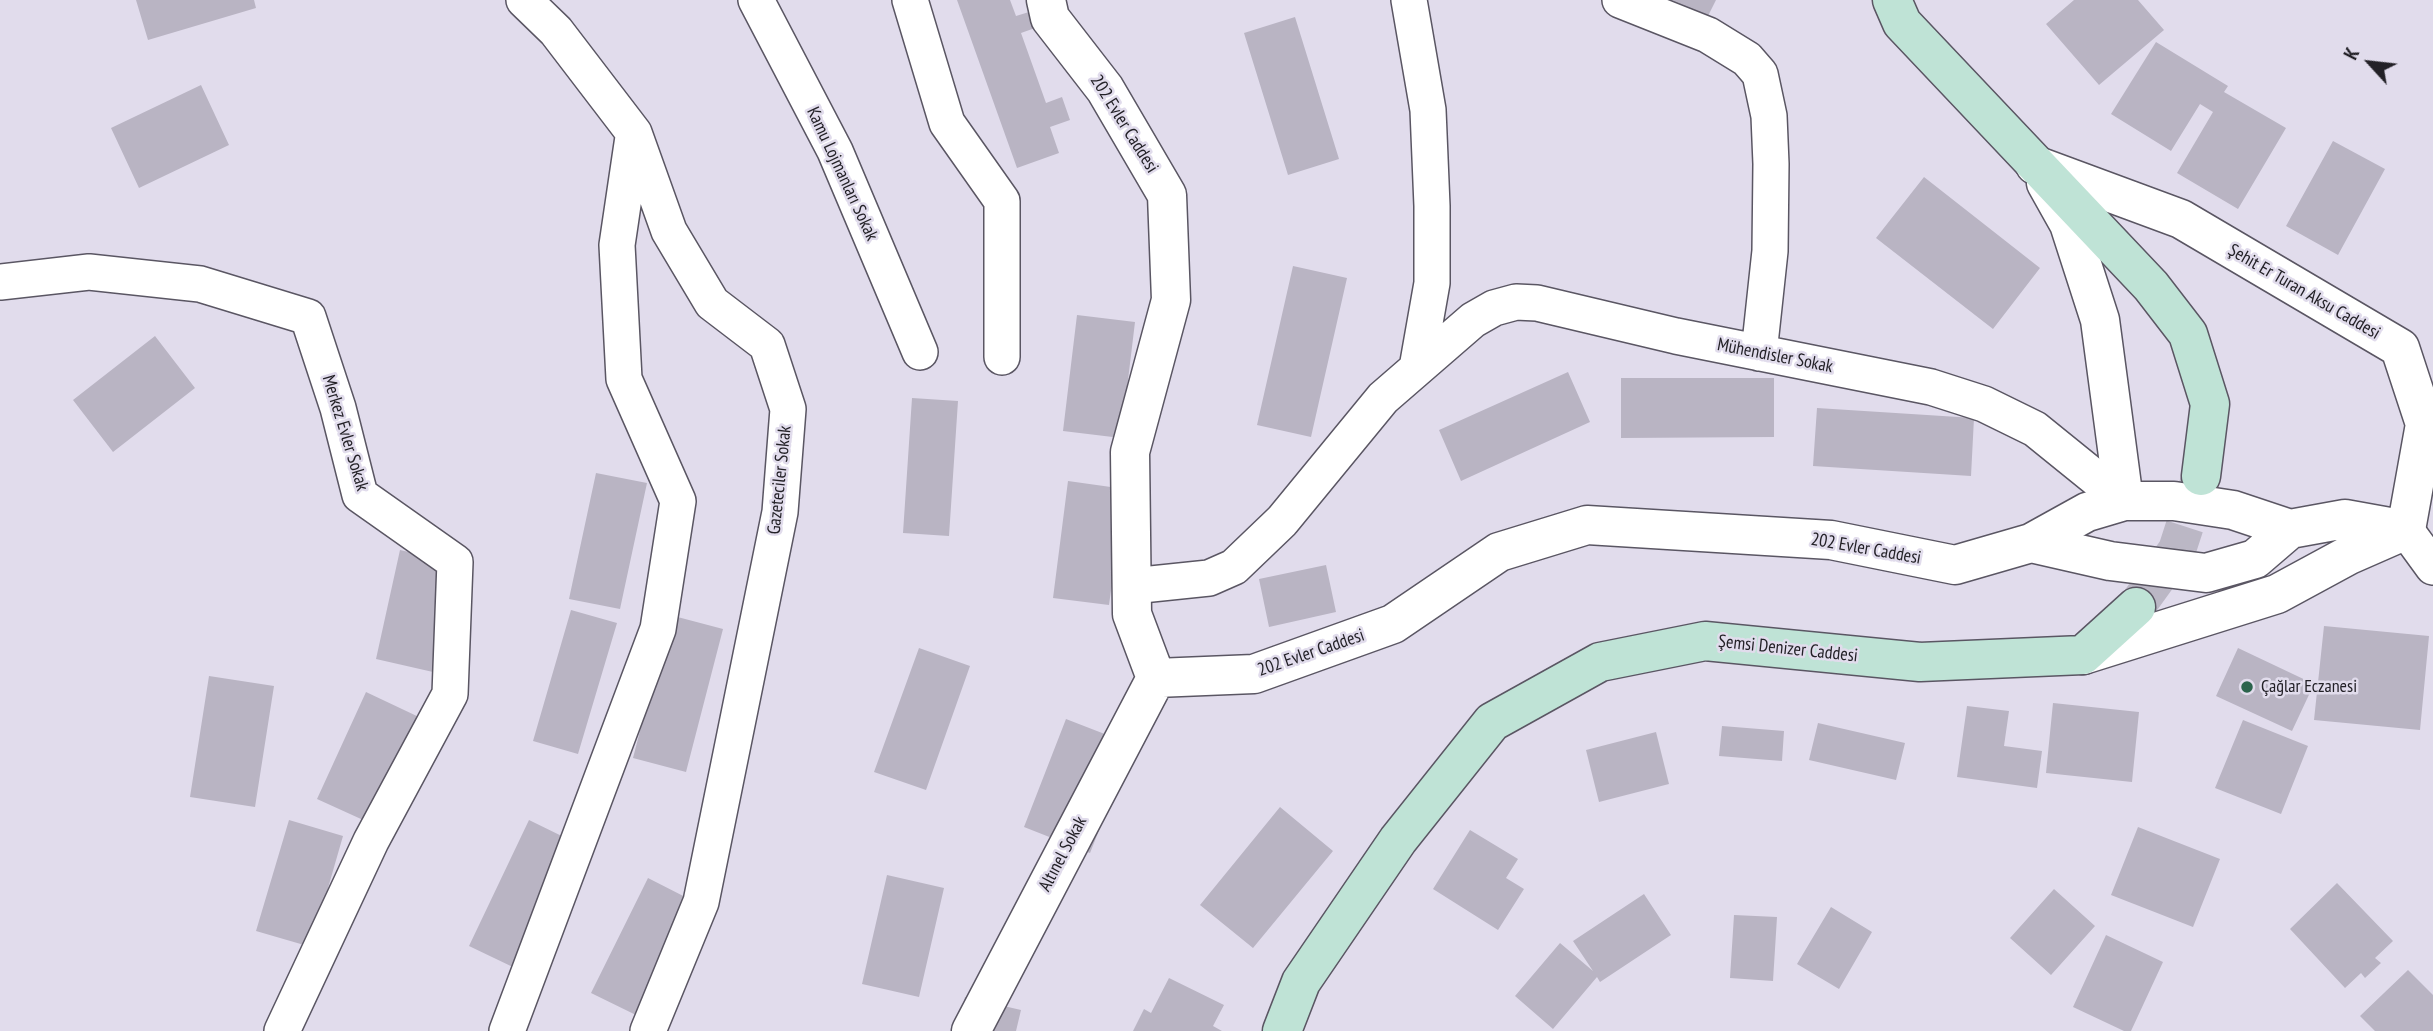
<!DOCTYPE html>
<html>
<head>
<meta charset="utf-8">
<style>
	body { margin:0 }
	#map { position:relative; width:2433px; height:1031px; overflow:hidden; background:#e1dcec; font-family:"PT Sans Narrow",sans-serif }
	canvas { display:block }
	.north { position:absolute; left:2335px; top:28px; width:70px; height:70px; -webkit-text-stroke:5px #e1dcec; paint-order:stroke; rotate:297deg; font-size:19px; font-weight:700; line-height:28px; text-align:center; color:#232127 }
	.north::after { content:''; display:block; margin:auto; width:24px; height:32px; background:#232127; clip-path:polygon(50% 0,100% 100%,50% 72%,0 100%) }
</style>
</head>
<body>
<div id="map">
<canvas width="2433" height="1031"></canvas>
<div class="north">K</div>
</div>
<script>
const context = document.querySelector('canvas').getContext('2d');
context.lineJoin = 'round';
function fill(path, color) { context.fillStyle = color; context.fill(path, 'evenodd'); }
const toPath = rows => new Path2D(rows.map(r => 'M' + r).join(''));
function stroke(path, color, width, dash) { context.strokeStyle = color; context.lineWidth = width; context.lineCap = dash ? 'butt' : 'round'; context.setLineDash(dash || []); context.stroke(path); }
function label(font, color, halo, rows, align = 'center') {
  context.font = font + ' "PT Sans Narrow",sans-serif'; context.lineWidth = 5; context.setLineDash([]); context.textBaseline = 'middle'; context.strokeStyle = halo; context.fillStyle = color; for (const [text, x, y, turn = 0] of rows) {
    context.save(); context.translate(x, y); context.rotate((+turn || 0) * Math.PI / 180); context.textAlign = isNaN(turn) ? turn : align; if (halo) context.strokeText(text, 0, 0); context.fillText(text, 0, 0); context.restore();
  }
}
fill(toPath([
	[136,0,254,0,256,8,148,40],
	[957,0,1010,0,1016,16,1029,12,1035,28,1021,33,1046,103,1062,97,1070,120,1050,127,1059,153,1017,168],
	[1629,0,1716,0,1699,34],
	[2074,0,2138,0,2164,30,2099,85,2046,24],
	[1295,17,1339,159,1288,175,1244,33],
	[2156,42,2228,86,2224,92,2286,128,2238,209,2177,173,2213,112,2200,104,2171,151,2111,114],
	[201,85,229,145,139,188,111,128],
	[2333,141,2385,169,2338,255,2286,226],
	[1924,177,2040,268,1993,329,1876,238],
	[1293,266,1347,278,1311,437,1257,425],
	[1077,315,1135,322,1121,438,1063,431],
	[155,336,195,388,113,452,73,400],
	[1568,372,1590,422,1461,481,1439,430],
	[1621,378,1774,378,1774,437,1621,438],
	[912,398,958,401,949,536,903,533],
	[1817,408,1974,418,1971,476,1813,466],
	[596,473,647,483,620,609,569,599],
	[1068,481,1125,489,1109,605,1053,598],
	[400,550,457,563,433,672,376,659],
	[1326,565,1336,612,1269,627,1259,579],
	[571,610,617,623,578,754,533,741],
	[670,615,723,629,686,772,633,758],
	[2324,626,2429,636,2420,730,2314,720],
	[919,648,970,666,926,790,874,772],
	[2238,648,2314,684,2292,731,2216,696],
	[209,676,274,686,255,807,190,797],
	[366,692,421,718,372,824,317,799],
	[2053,703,2139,712,2132,782,2046,773],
	[1967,706,2009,711,2004,746,2042,751,2037,788,1957,777],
	[1066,719,1133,745,1090,853,1024,827],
	[2243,720,2308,746,2281,814,2215,788],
	[1818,723,1905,743,1896,780,1809,760],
	[1722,726,1784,731,1782,761,1719,756],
	[1656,732,1669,784,1599,802,1586,750],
	[1280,807,1333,851,1253,948,1200,905],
	[289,820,343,836,311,947,256,931],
	[529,820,576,843,517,969,469,946],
	[2138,827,2220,859,2193,927,2111,895],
	[1470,830,1518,859,1506,878,1524,889,1498,930,1433,889],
	[887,875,944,888,919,997,862,984],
	[648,878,695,902,638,1016,591,993],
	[2337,883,2393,941,2375,958,2381,963,2365,978,2361,973,2345,988,2290,929],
	[2054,889,2095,926,2051,975,2010,938],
	[1644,894,1671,935,1600,982,1597,977,1553,1029,1515,996,1560,943,1593,971,1573,941],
	[1831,907,1872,932,1839,989,1797,964],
	[1734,915,1777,917,1773,981,1730,978],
	[2106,935,2163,962,2131,1031,2124,1031,2073,1007],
	[2408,970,2433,995,2433,1031,2375,1031,2360,1016],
	[1169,978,1224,1005,1213,1026,1222,1031,1133,1031,1144,1009,1151,1013],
	[965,997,1021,1010,1016,1031,957,1031]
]), '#b9b4c3');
stroke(toPath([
	[2136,607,2177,550,2201,476]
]), '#bbb7c5', 38, [38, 19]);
const minor = toPath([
	[524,0,556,31,634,133,669,231,712,303,767,345,788,409,780,512,701,902,648,1031],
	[756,0,835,151,920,352],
	[910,0,947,123,1002,201,1002,357],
	[1409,0,1428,110,1432,206,1432,283,1417,368],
	[1620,0,1708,35,1747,59,1760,74,1769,116,1771,164,1770,251,1759,353],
	[0,282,89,272,200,284,308,317,338,408,360,495,455,562,450,694,371,841,282,1031],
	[2406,530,2433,567],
	[1132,586,1209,578,1234,567,1282,521,1383,398,1473,320,1494,308,1516,302,1537,303,1676,336,1931,387,1984,404,2035,429,2124,501],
	[507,1031,658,629,678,501,624,379,617,245,633,137]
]);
const tertiary = toPath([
	[1046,0,1050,18,1105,89,1167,195,1171,300,1130,452,1132,614,1156,678,1254,674,1393,624,1499,552,1587,525,1831,540,1955,565,2031,543,2087,512,2124,501,2174,501,2233,510,2290,529],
	[2035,165,2181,219,2400,348,2425,424,2406,530],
	[2046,183,2069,224,2100,320,2124,501],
	[2031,543,2110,561,2206,573,2255,559,2290,529,2345,519,2406,530],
	[2083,655,2277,594,2349,555,2406,530],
	[971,1031,1156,678]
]);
const secondary = toPath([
	[1892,0,1902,23,2151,286,2188,334,2210,404,2201,476],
	[1282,1031,1301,982,1398,840,1492,722,1600,662,1705,641,1920,662,2083,655,2136,607]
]);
stroke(minor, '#5a5663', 38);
stroke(tertiary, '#5a5663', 41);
stroke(secondary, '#5a5663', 41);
stroke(minor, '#fff', 35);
stroke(tertiary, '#fff', 38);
stroke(secondary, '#bfe3d6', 38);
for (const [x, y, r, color] of [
	[2247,687,7,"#2b644c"]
]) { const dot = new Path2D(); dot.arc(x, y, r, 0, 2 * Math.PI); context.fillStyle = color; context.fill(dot); stroke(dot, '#e1dcec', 2.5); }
label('18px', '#232127', '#e1dcec', [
	["202 Evler Caddesi",1124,124,58],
	["Kamu Lojmanları Sokak",842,174,65],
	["Şehit Er Turan Aksu Caddesi",2304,292,30],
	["Mühendisler Sokak",1775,356,11],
	["Merkez Evler Sokak",345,433,73],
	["Gazeteciler Sokak",780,480,-84],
	["202 Evler Caddesi",1866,549,10],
	["Şemsi Denizer Caddesi",1788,649,6],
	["202 Evler Caddesi",1311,653,-19],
	["Altınel Sokak",1063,854,-62]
]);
label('18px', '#232127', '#e1dcec', [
	["Çağlar Eczanesi",2261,687]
], 'left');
</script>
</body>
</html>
